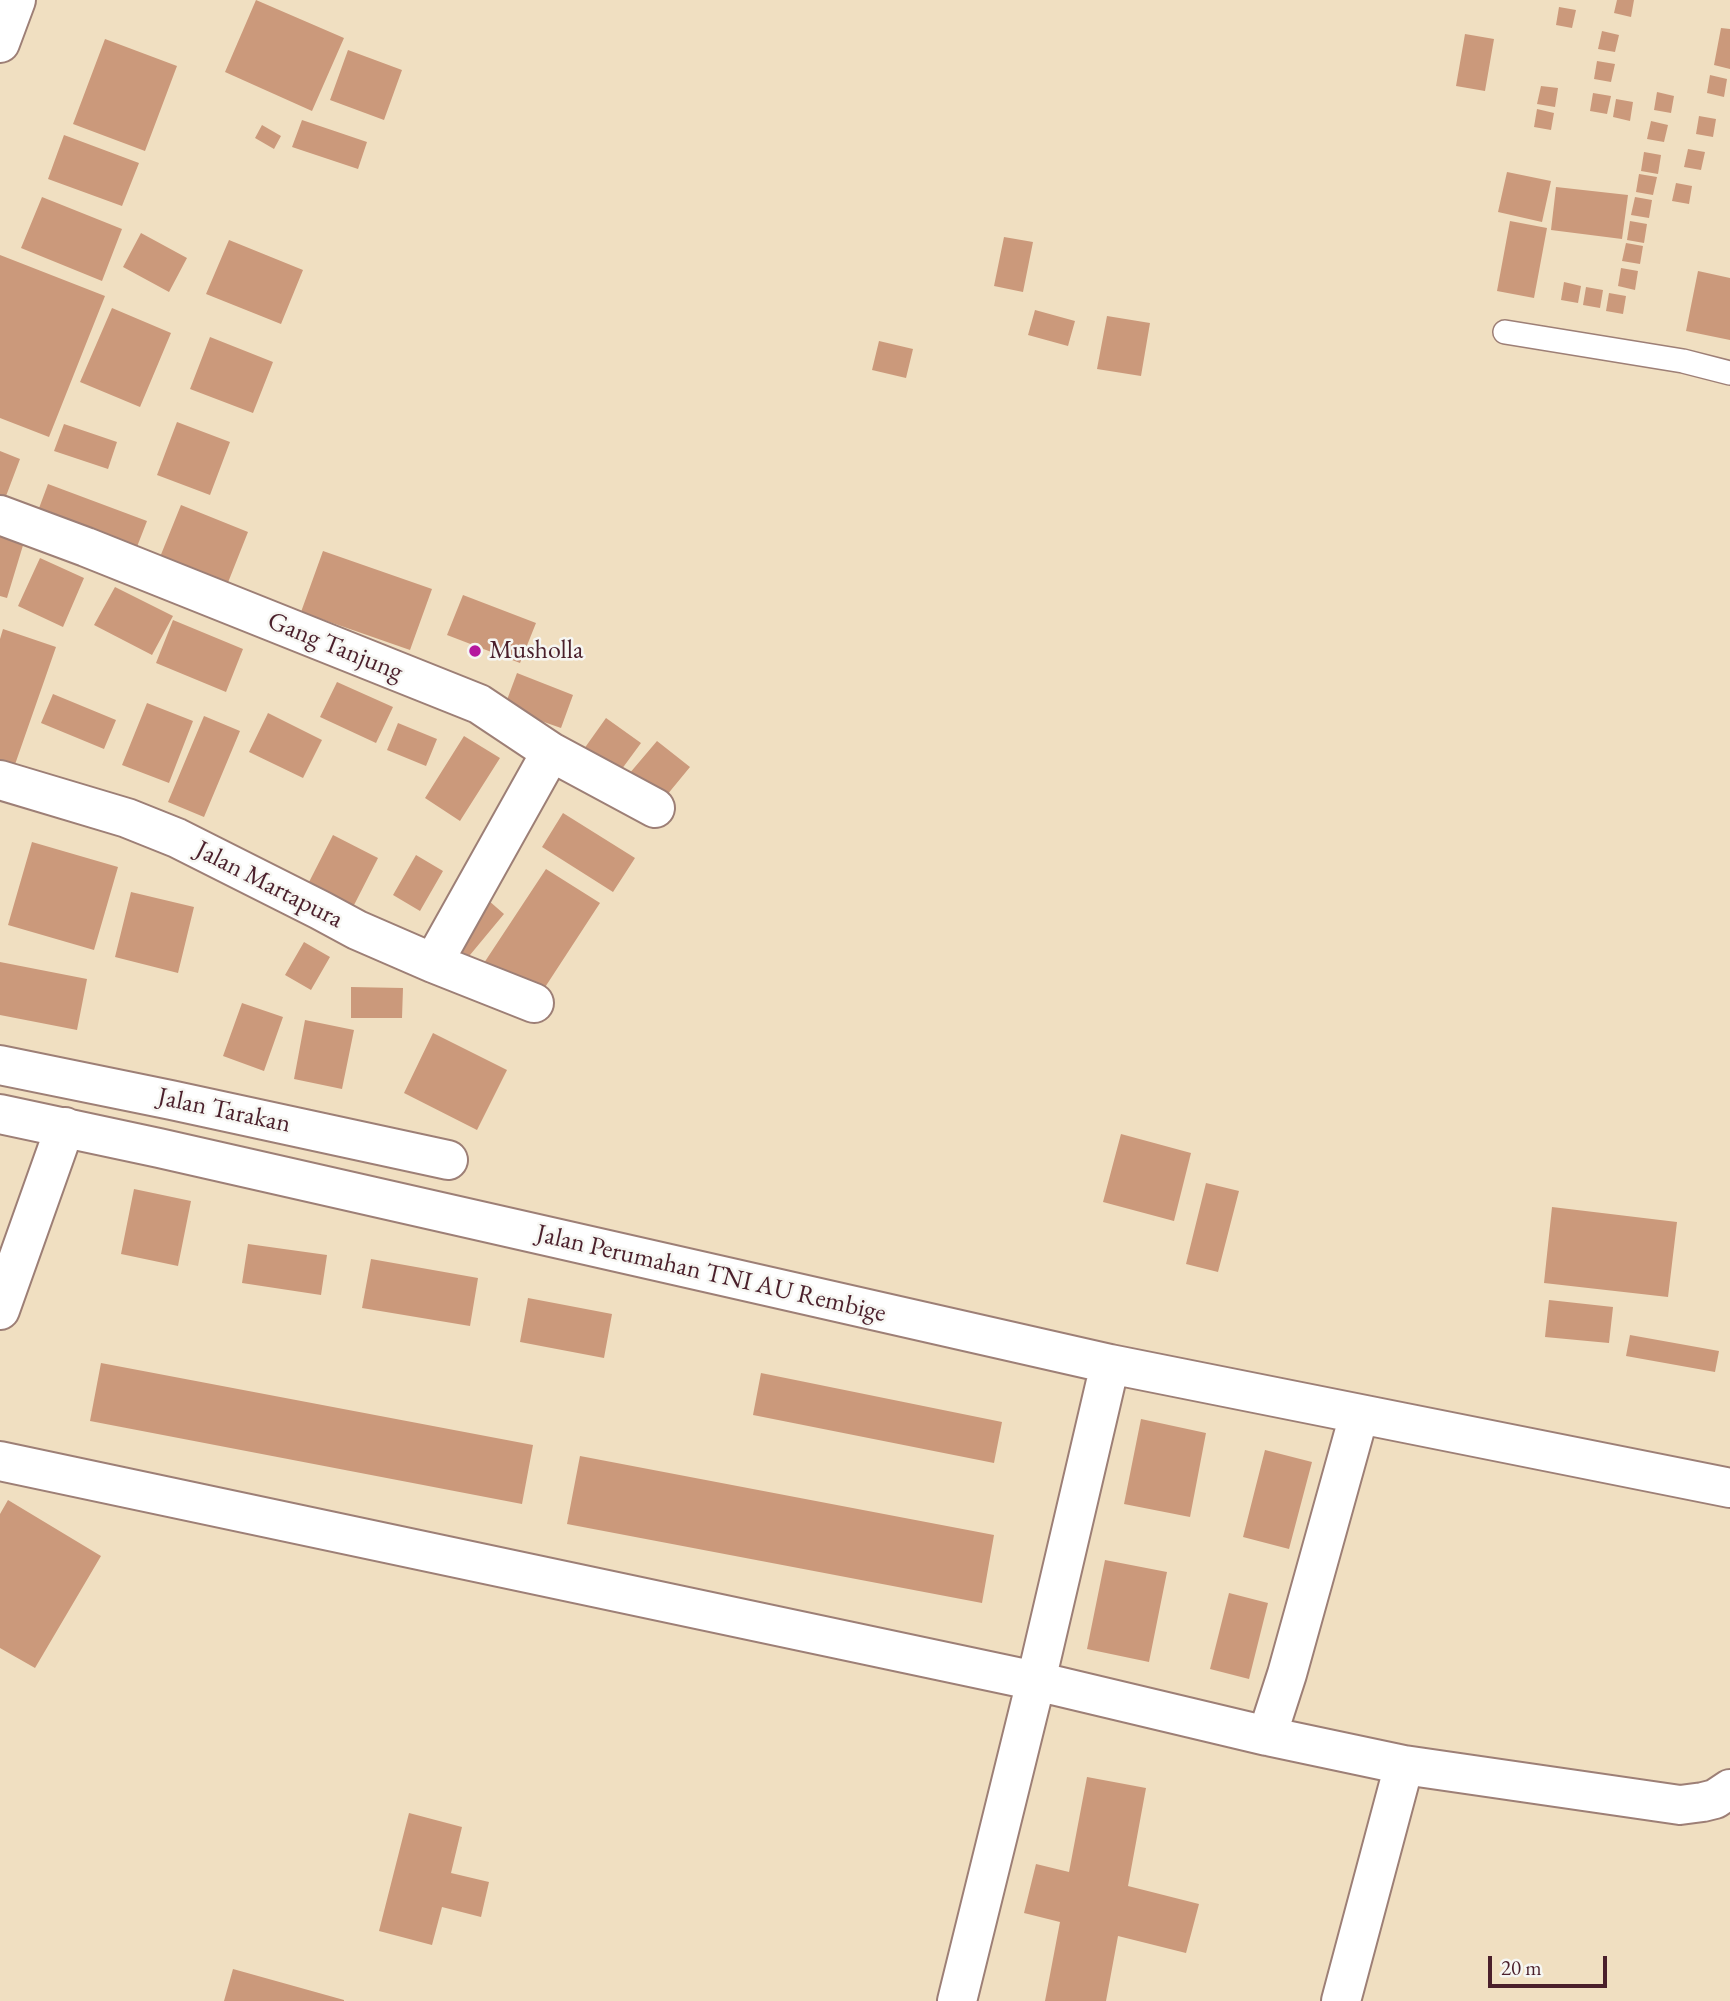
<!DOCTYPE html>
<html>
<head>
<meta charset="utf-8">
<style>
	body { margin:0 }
	#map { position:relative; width:1730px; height:2001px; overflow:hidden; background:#f0dfc1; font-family:"EB Garamond",serif }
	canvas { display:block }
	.scale { position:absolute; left:1488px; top:1956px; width:119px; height:32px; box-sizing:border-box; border:4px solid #4a1f2b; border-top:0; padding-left:9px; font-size:21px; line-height:24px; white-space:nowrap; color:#4a1f2b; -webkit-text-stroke:5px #f6f6f2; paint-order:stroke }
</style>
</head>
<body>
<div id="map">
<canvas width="1730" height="2001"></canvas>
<div class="scale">20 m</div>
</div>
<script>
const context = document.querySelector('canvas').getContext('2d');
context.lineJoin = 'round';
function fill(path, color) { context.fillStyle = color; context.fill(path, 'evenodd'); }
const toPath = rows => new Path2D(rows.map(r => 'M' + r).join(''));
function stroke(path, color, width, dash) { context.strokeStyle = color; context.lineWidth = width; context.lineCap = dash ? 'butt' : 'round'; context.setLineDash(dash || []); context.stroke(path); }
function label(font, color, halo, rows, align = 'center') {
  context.font = font + ' "EB Garamond",serif'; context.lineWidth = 5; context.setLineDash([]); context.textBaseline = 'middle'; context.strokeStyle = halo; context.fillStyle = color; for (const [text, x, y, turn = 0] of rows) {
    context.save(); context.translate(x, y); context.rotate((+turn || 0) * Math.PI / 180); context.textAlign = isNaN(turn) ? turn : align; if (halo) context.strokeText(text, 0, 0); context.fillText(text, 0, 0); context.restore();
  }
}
fill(toPath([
	[256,0,344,38,312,111,225,72],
	[1617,0,1634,0,1631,17,1614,13],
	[1559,7,1576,10,1572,28,1556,25],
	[1721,28,1730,29,1730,69,1714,65],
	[1602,31,1619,35,1615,52,1598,49],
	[1465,34,1494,39,1485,91,1456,86],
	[105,39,177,66,145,151,73,124],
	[348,50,402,70,384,120,330,100],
	[1597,61,1615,64,1611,82,1594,79],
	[1710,75,1727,79,1724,97,1707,93],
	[1541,86,1558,88,1555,107,1537,104],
	[1657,92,1674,96,1671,113,1654,110],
	[1593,93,1611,96,1607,114,1590,111],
	[1616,99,1633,102,1630,121,1613,117],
	[1537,109,1554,113,1551,130,1534,127],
	[1699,116,1716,119,1713,137,1696,134],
	[302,120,367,142,358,169,292,147],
	[1651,121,1668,125,1664,142,1647,139],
	[262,125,281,136,274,149,255,138],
	[64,135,139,163,122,206,48,179],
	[1688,149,1705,152,1701,170,1684,167],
	[1644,152,1661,155,1658,174,1641,171],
	[1507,172,1551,181,1542,222,1498,212],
	[1639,174,1657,177,1653,195,1636,192],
	[1676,183,1692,186,1689,204,1672,201],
	[1556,187,1628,195,1622,239,1551,230],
	[42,197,122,229,102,281,21,248],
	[1635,197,1652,200,1649,218,1631,215],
	[1510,221,1547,228,1534,298,1497,291],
	[1630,221,1647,224,1644,243,1627,240],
	[141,233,187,258,169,292,123,267],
	[1004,237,1033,242,1023,292,994,286],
	[229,240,303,270,281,324,206,294],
	[1626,243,1643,246,1640,264,1622,261],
	[0,255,105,296,49,437,0,418],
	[1621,268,1638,271,1635,290,1618,286],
	[1698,271,1730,278,1730,340,1686,331],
	[1564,282,1581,286,1578,303,1561,300],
	[1586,287,1603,290,1600,308,1583,305],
	[1609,293,1626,296,1623,314,1606,311],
	[112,308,171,333,140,407,80,382],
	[1035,310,1075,321,1068,346,1028,335],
	[1107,316,1150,323,1141,376,1097,369],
	[210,337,273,362,253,413,190,389],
	[879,341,913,349,906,378,872,370],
	[177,422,230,442,210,495,157,475],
	[64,424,117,442,108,469,54,451],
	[0,451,20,459,3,504,0,503],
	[48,484,147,521,133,557,35,519],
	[181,505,248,532,227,585,160,557],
	[0,535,24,542,7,598,0,596],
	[323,551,432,589,410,650,301,612],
	[40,558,84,578,63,627,18,606],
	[115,587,173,616,152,655,94,625],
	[463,595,536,623,520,663,447,635],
	[173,620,243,649,226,692,156,663],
	[3,629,56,647,12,773,0,769,0,639],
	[517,673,573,695,561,728,504,708],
	[337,682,393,707,376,743,320,717],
	[53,694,116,720,104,749,41,723],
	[147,703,193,721,169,783,122,765],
	[268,713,322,740,303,778,249,752],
	[204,716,240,731,204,817,168,802],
	[606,718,641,743,613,781,579,756],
	[398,723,437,739,426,766,387,750],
	[464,736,500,758,460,821,425,798],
	[657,741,690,767,662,801,629,774],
	[563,813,635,858,613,892,542,847],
	[333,835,378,858,353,907,308,884],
	[32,842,118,867,94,950,8,925],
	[416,855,443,871,420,911,393,895],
	[546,869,600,903,538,998,484,963],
	[131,892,194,907,178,973,115,957],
	[488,900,504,914,465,961,448,948],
	[304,942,330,957,311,990,285,975],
	[0,962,87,979,77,1030,0,1015],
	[351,987,403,988,402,1018,351,1018],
	[242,1003,283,1017,264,1071,223,1056],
	[305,1020,354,1030,342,1089,294,1079],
	[433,1033,507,1070,477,1130,404,1093],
	[1121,1134,1191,1153,1174,1221,1103,1202],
	[1206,1183,1239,1191,1218,1272,1186,1264],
	[134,1189,191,1201,178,1266,121,1254],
	[1552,1207,1677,1222,1668,1297,1544,1283],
	[248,1244,327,1255,321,1295,242,1283],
	[371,1259,478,1278,470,1326,362,1308],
	[528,1298,612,1314,604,1358,520,1342],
	[1549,1300,1613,1307,1609,1343,1545,1337],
	[1630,1335,1719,1351,1715,1372,1626,1356],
	[101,1363,533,1445,522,1504,90,1421],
	[761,1373,1002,1422,994,1463,753,1415],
	[1141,1419,1206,1433,1190,1517,1124,1504],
	[1265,1450,1312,1462,1289,1549,1243,1537],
	[580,1456,994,1535,982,1603,567,1524],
	[8,1500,101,1556,35,1668,0,1648,0,1514],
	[1105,1560,1167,1572,1149,1662,1087,1649],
	[1229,1593,1268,1603,1249,1679,1210,1669],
	[1087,1777,1146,1788,1128,1886,1199,1904,1186,1953,1118,1936,1106,2001,1045,2001,1060,1922,1024,1913,1036,1864,1069,1872],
	[409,1813,462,1827,451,1873,489,1882,481,1917,442,1907,432,1945,379,1931],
	[233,1969,344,2000,344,2001,224,2001]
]), '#cb997b');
const lane = toPath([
	[1505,332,1683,361,1730,373]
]);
const street = toPath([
	[0,515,86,547,479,704,551,752,655,808],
	[0,780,127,818,177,838,320,910,357,930,433,963,534,1003],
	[433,963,551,752],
	[0,1065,171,1100,448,1160],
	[0,1114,159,1148,1110,1364,1730,1488],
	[0,1310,65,1127],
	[0,1461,1036,1681,1267,1736,1404,1765,1680,1805,1703,1802,1715,1799,1730,1789],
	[1267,1736,1287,1674,1359,1415],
	[957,2001,1036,1681,1110,1364],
	[1341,2001,1404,1765]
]);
const primary = toPath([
	[0,43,16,0]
]);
stroke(lane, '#9d7f76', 26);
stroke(street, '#9d7f76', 42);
stroke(primary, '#9d7f76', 42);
stroke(lane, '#fff', 23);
stroke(street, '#fff', 38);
stroke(primary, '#fff', 38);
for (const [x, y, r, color] of [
	[475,651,7,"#b5179e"]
]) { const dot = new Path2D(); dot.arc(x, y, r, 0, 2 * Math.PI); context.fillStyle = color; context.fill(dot); stroke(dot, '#f6f6f2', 2.5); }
label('26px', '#4a1f2b', '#f6f6f2', [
	["Gang Tanjung",335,647,22],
	["Jalan Martapura",269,885,27],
	["Jalan Tarakan",224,1111,12],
	["Jalan Perumahan TNI AU Rembige",711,1274,13]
]);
label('26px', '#4a1f2b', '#f6f6f2', [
	["Musholla",489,651]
], 'left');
</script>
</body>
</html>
